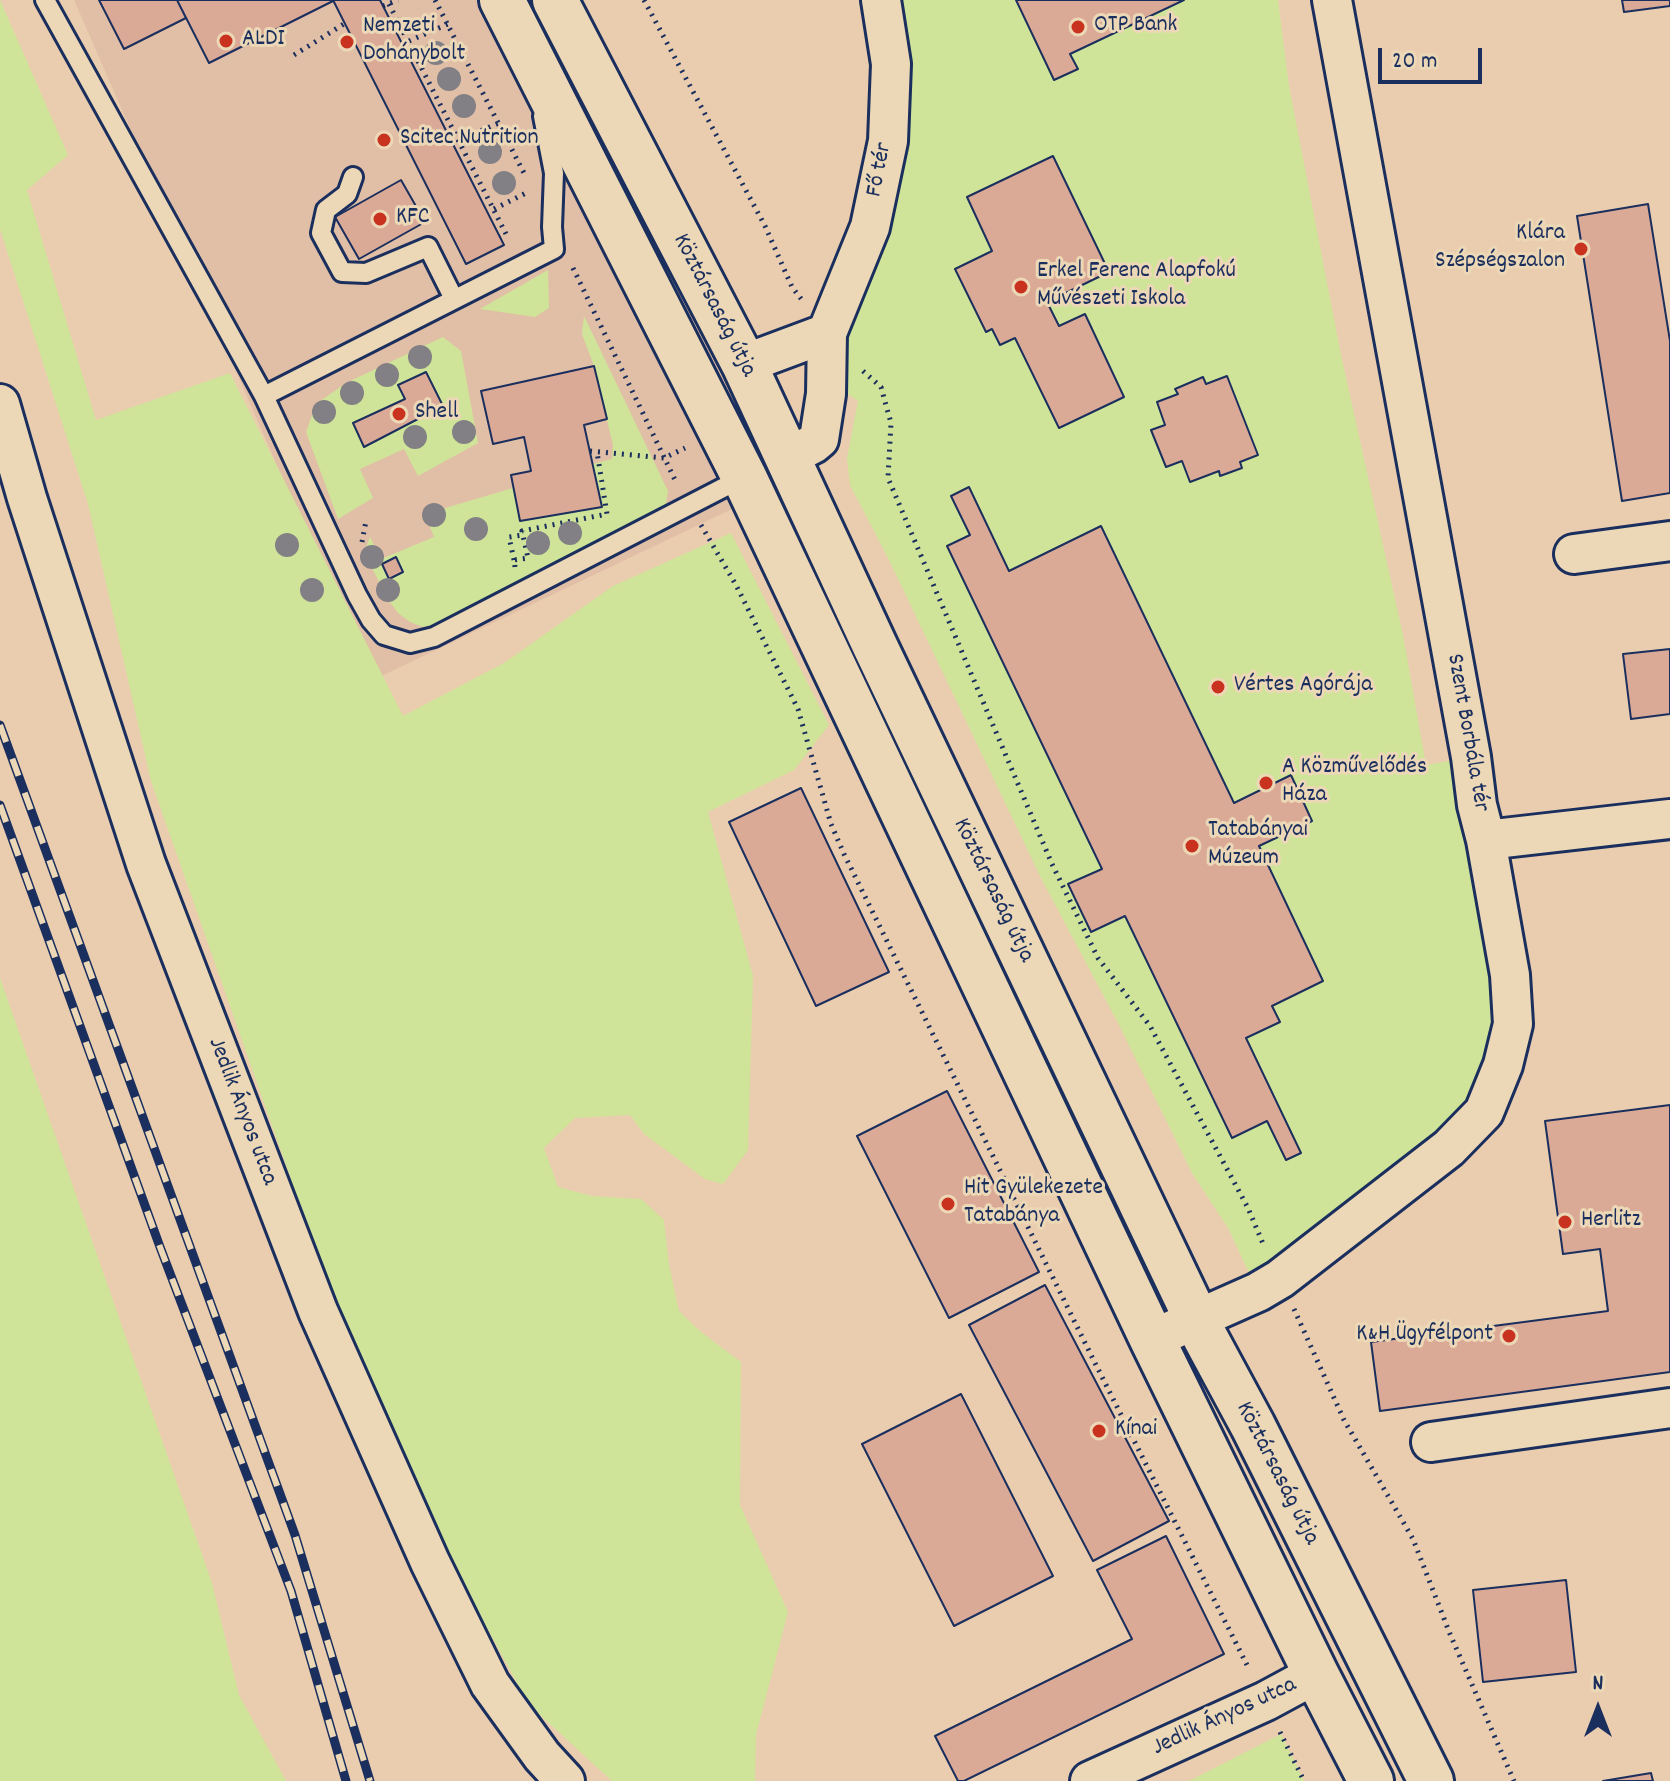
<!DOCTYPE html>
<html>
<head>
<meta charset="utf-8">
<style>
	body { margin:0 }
	#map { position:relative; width:1670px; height:1781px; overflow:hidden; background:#eacdae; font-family:Dekko,sans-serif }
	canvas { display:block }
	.north { position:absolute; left:1558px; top:1669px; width:80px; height:80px; -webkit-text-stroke:6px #ecd8b6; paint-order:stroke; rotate:0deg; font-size:22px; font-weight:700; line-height:32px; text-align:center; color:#1b2f5e }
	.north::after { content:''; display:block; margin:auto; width:28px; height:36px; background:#1b2f5e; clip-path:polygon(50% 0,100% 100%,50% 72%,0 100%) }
	.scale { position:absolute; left:1378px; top:48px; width:104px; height:36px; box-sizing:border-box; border:4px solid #1b2f5e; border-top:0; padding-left:10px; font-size:24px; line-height:28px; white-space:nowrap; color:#1b2f5e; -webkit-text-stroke:6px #ecd8b6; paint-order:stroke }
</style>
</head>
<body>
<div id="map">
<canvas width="1670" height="1781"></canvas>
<div class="north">N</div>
<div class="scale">20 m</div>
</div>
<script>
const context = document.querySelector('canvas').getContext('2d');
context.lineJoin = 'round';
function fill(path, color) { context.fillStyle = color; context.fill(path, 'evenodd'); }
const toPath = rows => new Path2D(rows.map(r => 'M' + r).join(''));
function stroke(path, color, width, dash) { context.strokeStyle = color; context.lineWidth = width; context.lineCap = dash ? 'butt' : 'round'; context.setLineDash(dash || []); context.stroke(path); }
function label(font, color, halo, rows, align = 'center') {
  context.font = font + ' Dekko,sans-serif'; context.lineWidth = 6; context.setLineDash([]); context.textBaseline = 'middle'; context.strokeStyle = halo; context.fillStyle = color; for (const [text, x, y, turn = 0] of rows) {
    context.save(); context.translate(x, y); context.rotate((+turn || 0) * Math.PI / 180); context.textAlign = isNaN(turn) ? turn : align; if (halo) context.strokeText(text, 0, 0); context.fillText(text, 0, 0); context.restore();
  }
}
fill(toPath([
	[74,0,543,0,812,471,371,681]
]), '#e1bfa6');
fill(toPath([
	[0,0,68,155,27,190,96,420,230,373,403,716,504,663,613,586,731,533,829,725,794,770,708,812,753,976,748,1150,723,1184,705,1179,644,1134,630,1115,575,1118,544,1148,558,1187,592,1196,641,1199,664,1220,669,1265,679,1311,701,1332,741,1362,740,1505,788,1612,756,1735,755,1781,612,1781,529,1705,441,1544,316,1251,151,781,88,504,0,229],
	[881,0,1278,0,1289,86,1341,355,1403,635,1426,765,1471,757,1510,975,1484,1112,1258,1292,1228,1228,1192,1173,1118,1023,1042,880,889,560,850,485,847,458,858,401,827,380,870,227],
	[548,270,549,308,535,317,480,309],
	[584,316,668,491,666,504,653,515,437,624,423,627,410,622,398,613,389,601,364,553,370,537,381,559,434,537,425,514,513,488,520,521,602,507,593,464,612,459,613,445,594,366,582,334],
	[443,337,461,351,478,443,418,476,404,449,360,469,373,498,338,519,306,432,316,404,346,383],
	[0,978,212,1583,239,1695,286,1781,0,1781],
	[1281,1734,1304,1781,1189,1781]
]), '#cfe499');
const building = toPath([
	[99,0,177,0,186,18,124,49,99,0],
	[177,0,333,0,333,1,209,63,177,0],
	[333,0,380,0,504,245,466,264,333,0],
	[1016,0,1184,0,1070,54,1078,69,1054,80,1016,0],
	[1622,0,1670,0,1670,6,1624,12,1622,0],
	[1053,156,1109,272,1047,302,1059,326,1085,314,1124,397,1059,428,1015,338,1000,345,992,329,986,332,955,269,992,251,967,197,1053,156],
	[401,180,425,222,359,259,335,217,401,180],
	[1648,204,1670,341,1670,493,1622,501,1577,216,1648,204],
	[594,366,607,419,584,425,602,507,520,521,511,475,531,471,524,437,493,444,481,391,594,366],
	[426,372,443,406,364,447,353,423,405,399,398,385,426,372],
	[1227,376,1258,455,1240,462,1242,468,1220,476,1219,471,1190,482,1182,461,1166,467,1151,430,1165,425,1157,402,1178,394,1175,389,1203,377,1206,384,1227,376],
	[969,487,1009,571,1101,526,1234,803,1291,775,1312,821,1259,846,1323,981,1272,1006,1280,1022,1246,1038,1301,1153,1286,1160,1267,1121,1232,1138,1125,916,1091,932,1068,884,1102,869,947,546,970,535,951,496,969,487],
	[396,557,403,572,389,579,382,564,396,557],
	[1670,649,1670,714,1631,719,1623,654,1670,649],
	[801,788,889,972,816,1006,729,822,801,788],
	[947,1091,1039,1272,949,1318,857,1136,947,1091],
	[1670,1105,1670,1372,1380,1411,1371,1342,1608,1311,1600,1249,1563,1254,1545,1121,1670,1105],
	[1045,1285,1169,1521,1093,1561,969,1325,1045,1285],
	[961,1394,1053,1576,954,1626,862,1444,961,1394],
	[1166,1536,1224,1654,964,1781,958,1781,935,1736,1132,1639,1097,1570,1166,1536],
	[1566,1580,1576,1672,1483,1682,1473,1590,1566,1580],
	[1651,1773,1653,1781,1603,1781,1651,1773]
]);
fill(building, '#daaa96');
stroke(building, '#1b2f5e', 2);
const lane = toPath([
	[45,0,264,396,357,595,371,620,384,635,410,643,434,637,744,477],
	[353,177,347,194,326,210,321,233,342,272,366,273,428,247,454,299],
	[264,396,554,249,552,227,554,173,543,116]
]);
const street = toPath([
	[744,364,827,333],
	[0,404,27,498,146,864,318,1311,430,1562,490,1684,542,1756,565,1781],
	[786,458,813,444,819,439,826,394,827,333,870,227,888,141,891,64,881,0],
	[1574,554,1670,541],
	[1486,840,1670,819],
	[1152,1339,1258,1292,1280,1279,1449,1148,1484,1112,1503,1065,1513,1024,1510,975,1486,840,1477,805,1471,757,1332,0],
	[1431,1442,1670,1408],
	[1090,1781,1266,1701,1316,1674]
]);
const secondary = toPath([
	[502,0,744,477,1152,1339,1316,1674,1371,1781],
	[555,0,744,364,875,646,1205,1337,1253,1426,1431,1781]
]);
stroke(lane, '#1b2f5e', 24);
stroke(street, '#1b2f5e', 44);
stroke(secondary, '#1b2f5e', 50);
stroke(toPath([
	[435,0,526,177],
	[644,0,765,226,792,287,802,300],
	[389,4,506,234,500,237],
	[383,6,398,0],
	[409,41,448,24],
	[294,55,344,24],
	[459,140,499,123],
	[494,209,528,192],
	[573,268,676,482],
	[863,371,881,387,891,423,888,478,1052,864,1098,958,1150,1026,1248,1208,1264,1246],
	[590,451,664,458,685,448],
	[701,525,736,585,798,709,831,824,844,854,1094,1361,1249,1669],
	[362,542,366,521],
	[514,560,509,537,523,535],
	[515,567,514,560,528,558,522,531,607,514,597,452],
	[1294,1309,1344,1420,1413,1539,1450,1634,1514,1781],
	[1280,1732,1304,1781]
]), '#1b2f5e', 5, [2, 6]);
stroke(lane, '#ecd8b6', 18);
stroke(street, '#ecd8b6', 38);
stroke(secondary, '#ecd8b6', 44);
const rail = toPath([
	[0,725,295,1535,370,1781],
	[0,805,160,1247,291,1591,346,1781]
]);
stroke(rail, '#1b2f5e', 9);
stroke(rail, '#ecd8b6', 6, [18]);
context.fillStyle = '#828085';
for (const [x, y] of [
	[436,53],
	[449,79],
	[464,106],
	[490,152],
	[504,183],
	[420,357],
	[387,375],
	[352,393],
	[324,412],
	[464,432],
	[415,437],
	[434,515],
	[476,529],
	[570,533],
	[538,543],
	[287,545],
	[372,557],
	[312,590],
	[388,590]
]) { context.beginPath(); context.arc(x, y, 12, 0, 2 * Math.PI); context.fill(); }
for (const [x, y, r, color] of [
	[1078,27,8,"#c8321e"],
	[226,41,8,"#c8321e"],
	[347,42,8,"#c8321e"],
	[384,140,8,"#c8321e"],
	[380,219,8,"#c8321e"],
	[1581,249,8,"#c8321e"],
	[1021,287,8,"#c8321e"],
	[399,414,8,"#c8321e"],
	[1218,687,8,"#c8321e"],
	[1266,783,8,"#c8321e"],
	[1192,846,8,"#c8321e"],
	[948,1204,8,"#c8321e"],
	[1565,1222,8,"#c8321e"],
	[1509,1336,8,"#c8321e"],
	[1099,1431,8,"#c8321e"]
]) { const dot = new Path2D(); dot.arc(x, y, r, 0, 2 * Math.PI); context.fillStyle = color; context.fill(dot); stroke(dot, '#ecd8b6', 3); }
label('24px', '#1b2f5e', '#ecd8b6', [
	["OTP Bank",1094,27],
	["Nemzeti",363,28],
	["Dohánybolt",363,56],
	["ALDI",242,41],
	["Scitec Nutrition",400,140],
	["KFC",396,219],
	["Klára",1565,235,"right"],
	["Szépségszalon",1565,263,"right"],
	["Erkel Ferenc Alapfokú",1037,273],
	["Művészeti Iskola",1037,301],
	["Shell",415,414],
	["Vértes Agórája",1234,687],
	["A Közművelődés",1282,769],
	["Háza",1282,797],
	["Tatabányai",1208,832],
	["Múzeum",1208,860],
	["Hit Gyülekezete",964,1190],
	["Tatabánya",964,1218],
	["Herlitz",1581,1222],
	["K&H Ügyfélpont",1493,1336,"right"],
	["Kínai",1115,1431]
], 'left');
label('24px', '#1b2f5e', '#ecd8b6', [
	["Fő tér",881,170,-79],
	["Köztársaság útja",713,306,63],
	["Szent Borbála tér",1466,733,80],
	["Köztársaság útja",992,891,64],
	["Jedlik Ányos utca",241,1112,69],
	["Köztársaság útja",1276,1474,63],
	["Jedlik Ányos utca",1225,1718,-25]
]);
</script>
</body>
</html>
